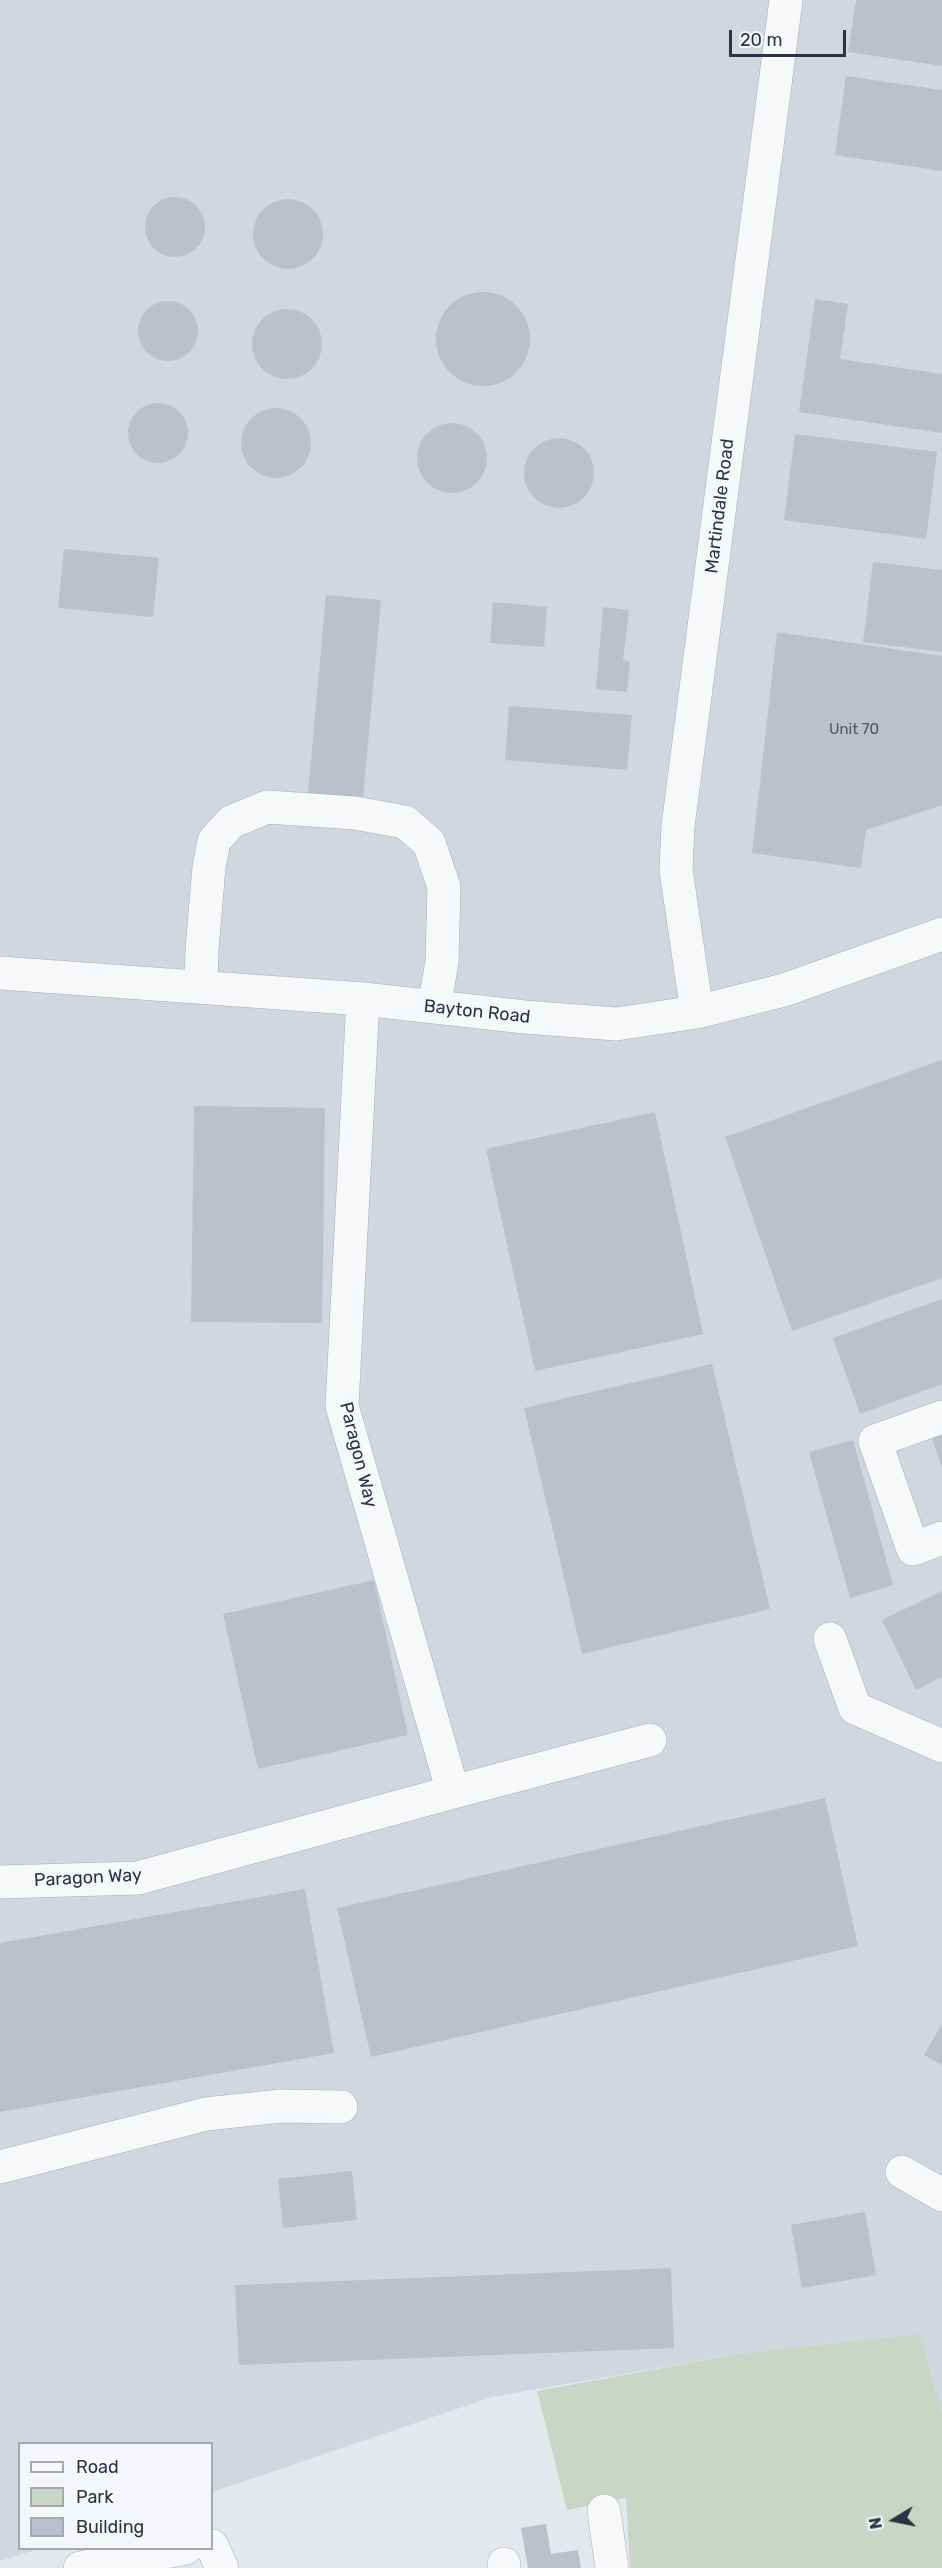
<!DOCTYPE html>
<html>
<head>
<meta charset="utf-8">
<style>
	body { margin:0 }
	#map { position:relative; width:942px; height:2568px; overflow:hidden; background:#e4e7ec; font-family:Rubik,sans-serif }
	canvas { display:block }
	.legend { position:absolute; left:18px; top:2442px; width:195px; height:108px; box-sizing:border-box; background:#f4f6f9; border:2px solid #a4a8b1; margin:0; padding:8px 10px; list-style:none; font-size:18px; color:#2b3445 }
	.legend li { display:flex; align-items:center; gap:12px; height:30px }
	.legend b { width:30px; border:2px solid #a4a8b1 }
	.north { position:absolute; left:864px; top:2490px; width:60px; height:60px; -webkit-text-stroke:4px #f4f6f9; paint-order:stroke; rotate:260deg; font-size:16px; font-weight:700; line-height:24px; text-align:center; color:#2b3445 }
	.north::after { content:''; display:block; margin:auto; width:21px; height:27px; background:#2b3445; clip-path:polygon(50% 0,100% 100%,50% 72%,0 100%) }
	.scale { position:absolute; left:729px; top:30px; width:117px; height:27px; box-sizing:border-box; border:3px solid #2b3445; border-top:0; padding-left:8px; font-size:18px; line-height:21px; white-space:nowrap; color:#2b3445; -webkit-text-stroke:4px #f4f6f9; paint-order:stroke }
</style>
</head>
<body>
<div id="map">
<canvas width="942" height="2568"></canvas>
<ul class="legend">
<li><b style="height:8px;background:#f7f8fa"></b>Road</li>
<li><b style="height:16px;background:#c9d6c5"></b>Park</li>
<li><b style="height:16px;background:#bbc0ca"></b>Building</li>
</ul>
<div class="north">N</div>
<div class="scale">20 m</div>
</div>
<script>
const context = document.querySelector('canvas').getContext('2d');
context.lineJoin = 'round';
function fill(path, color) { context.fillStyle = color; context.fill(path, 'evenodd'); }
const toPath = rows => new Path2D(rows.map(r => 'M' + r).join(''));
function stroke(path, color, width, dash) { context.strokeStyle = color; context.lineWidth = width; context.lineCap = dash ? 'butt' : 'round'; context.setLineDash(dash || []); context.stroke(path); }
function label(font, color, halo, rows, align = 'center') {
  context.font = font + ' Rubik,sans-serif'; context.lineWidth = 6; context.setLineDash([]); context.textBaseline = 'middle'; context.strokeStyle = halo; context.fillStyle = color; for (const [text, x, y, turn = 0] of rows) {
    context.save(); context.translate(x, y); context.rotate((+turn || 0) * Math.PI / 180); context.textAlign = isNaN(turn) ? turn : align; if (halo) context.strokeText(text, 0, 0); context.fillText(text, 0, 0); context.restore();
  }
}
fill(toPath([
	[0,0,942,0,942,2411,918,2334,744,2353,492,2397,212,2492,212,2444,20,2444,20,2548,38,2549,0,2561]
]), '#d2d6de');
fill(toPath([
	[919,2334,942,2411,942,2568,630,2568,626,2498,567,2510,537,2391,744,2353]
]), '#c9d6c5');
fill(toPath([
	[856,0,942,0,942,66,848,52],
	[846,76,942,90,942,171,835,155],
	'145 227a30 30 0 1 1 60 0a30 30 0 1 1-60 0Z',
	'253 234a35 35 0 1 1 70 0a35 35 0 1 1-70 0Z',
	'436 339a47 47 0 1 1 94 0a47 47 0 1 1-94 0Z',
	[815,299,848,304,840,359,942,374,942,433,799,412],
	'138 331a30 30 0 1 1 60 0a30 30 0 1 1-60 0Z',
	'252 344a35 35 0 1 1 70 0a35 35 0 1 1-70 0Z',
	'128 433a30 30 0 1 1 60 0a30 30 0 1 1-60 0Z',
	'241 443a35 35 0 1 1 70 0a35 35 0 1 1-70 0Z',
	'417 458a35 35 0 1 1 70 0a35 35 0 1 1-70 0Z',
	[795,434,937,452,926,539,784,520],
	'524 473a35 35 0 1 1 70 0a35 35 0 1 1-70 0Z',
	[64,549,159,558,153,617,58,608],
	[873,562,942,570,942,652,863,642],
	[326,595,381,600,362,809,307,804],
	[493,602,547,607,544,647,490,643],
	[603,607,629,610,623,660,630,662,627,692,596,689],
	[777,632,942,656,942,805,866,830,861,868,752,853],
	[509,706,632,715,627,770,505,760],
	[942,1060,942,1278,792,1331,725,1137],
	[194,1106,325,1108,322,1323,191,1322],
	[655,1112,703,1334,535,1371,486,1149],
	[942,1299,942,1384,860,1414,833,1338],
	[712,1364,770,1609,582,1654,524,1408],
	[942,1425,942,1468,929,1429],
	[853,1440,893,1585,850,1598,809,1452],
	[374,1580,408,1735,258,1769,223,1614],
	[942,1591,942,1677,916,1690,882,1620],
	[825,1798,858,1946,371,2057,337,1908],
	[305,1889,334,2053,0,2112,0,1943],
	[942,2024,942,2065,924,2055],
	[352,2171,357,2220,283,2228,278,2179],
	[865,2212,876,2275,802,2288,791,2225],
	[671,2268,674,2348,239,2365,235,2285],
	[546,2524,551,2554,578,2550,581,2568,528,2568,521,2528]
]), '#bbc0ca');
const minor = toPath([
	[0,973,363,999,525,1017,616,1024,697,1012,784,990,942,934],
	[201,987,202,949,209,867,214,841,231,822,267,807,355,813,405,822,429,843,444,887,442,962,434,1007],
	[697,1012,676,870,678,826,786,0],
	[942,1417,875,1441,913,1549,942,1538],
	[830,1639,855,1708,942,1746],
	[453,1792,650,1740],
	[0,1882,138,1878,453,1792,342,1406,363,999],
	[0,2167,206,2114,281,2106,341,2107],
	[902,2172,942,2195],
	[604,2511,612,2568],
	[212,2546,222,2568],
	[504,2564,504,2568],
	[80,2568,186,2548]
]);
stroke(minor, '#a9aeb7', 34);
stroke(minor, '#f7f8fa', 33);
label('15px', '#4f5766', null, [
	["Unit 70",854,730]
]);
label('18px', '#2b3445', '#f4f6f9', [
	["Martindale Road",720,506,-83],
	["Bayton Road",477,1012,6],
	["Paragon Way",358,1455,76],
	["Paragon Way",88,1878,-3]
]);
</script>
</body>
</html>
